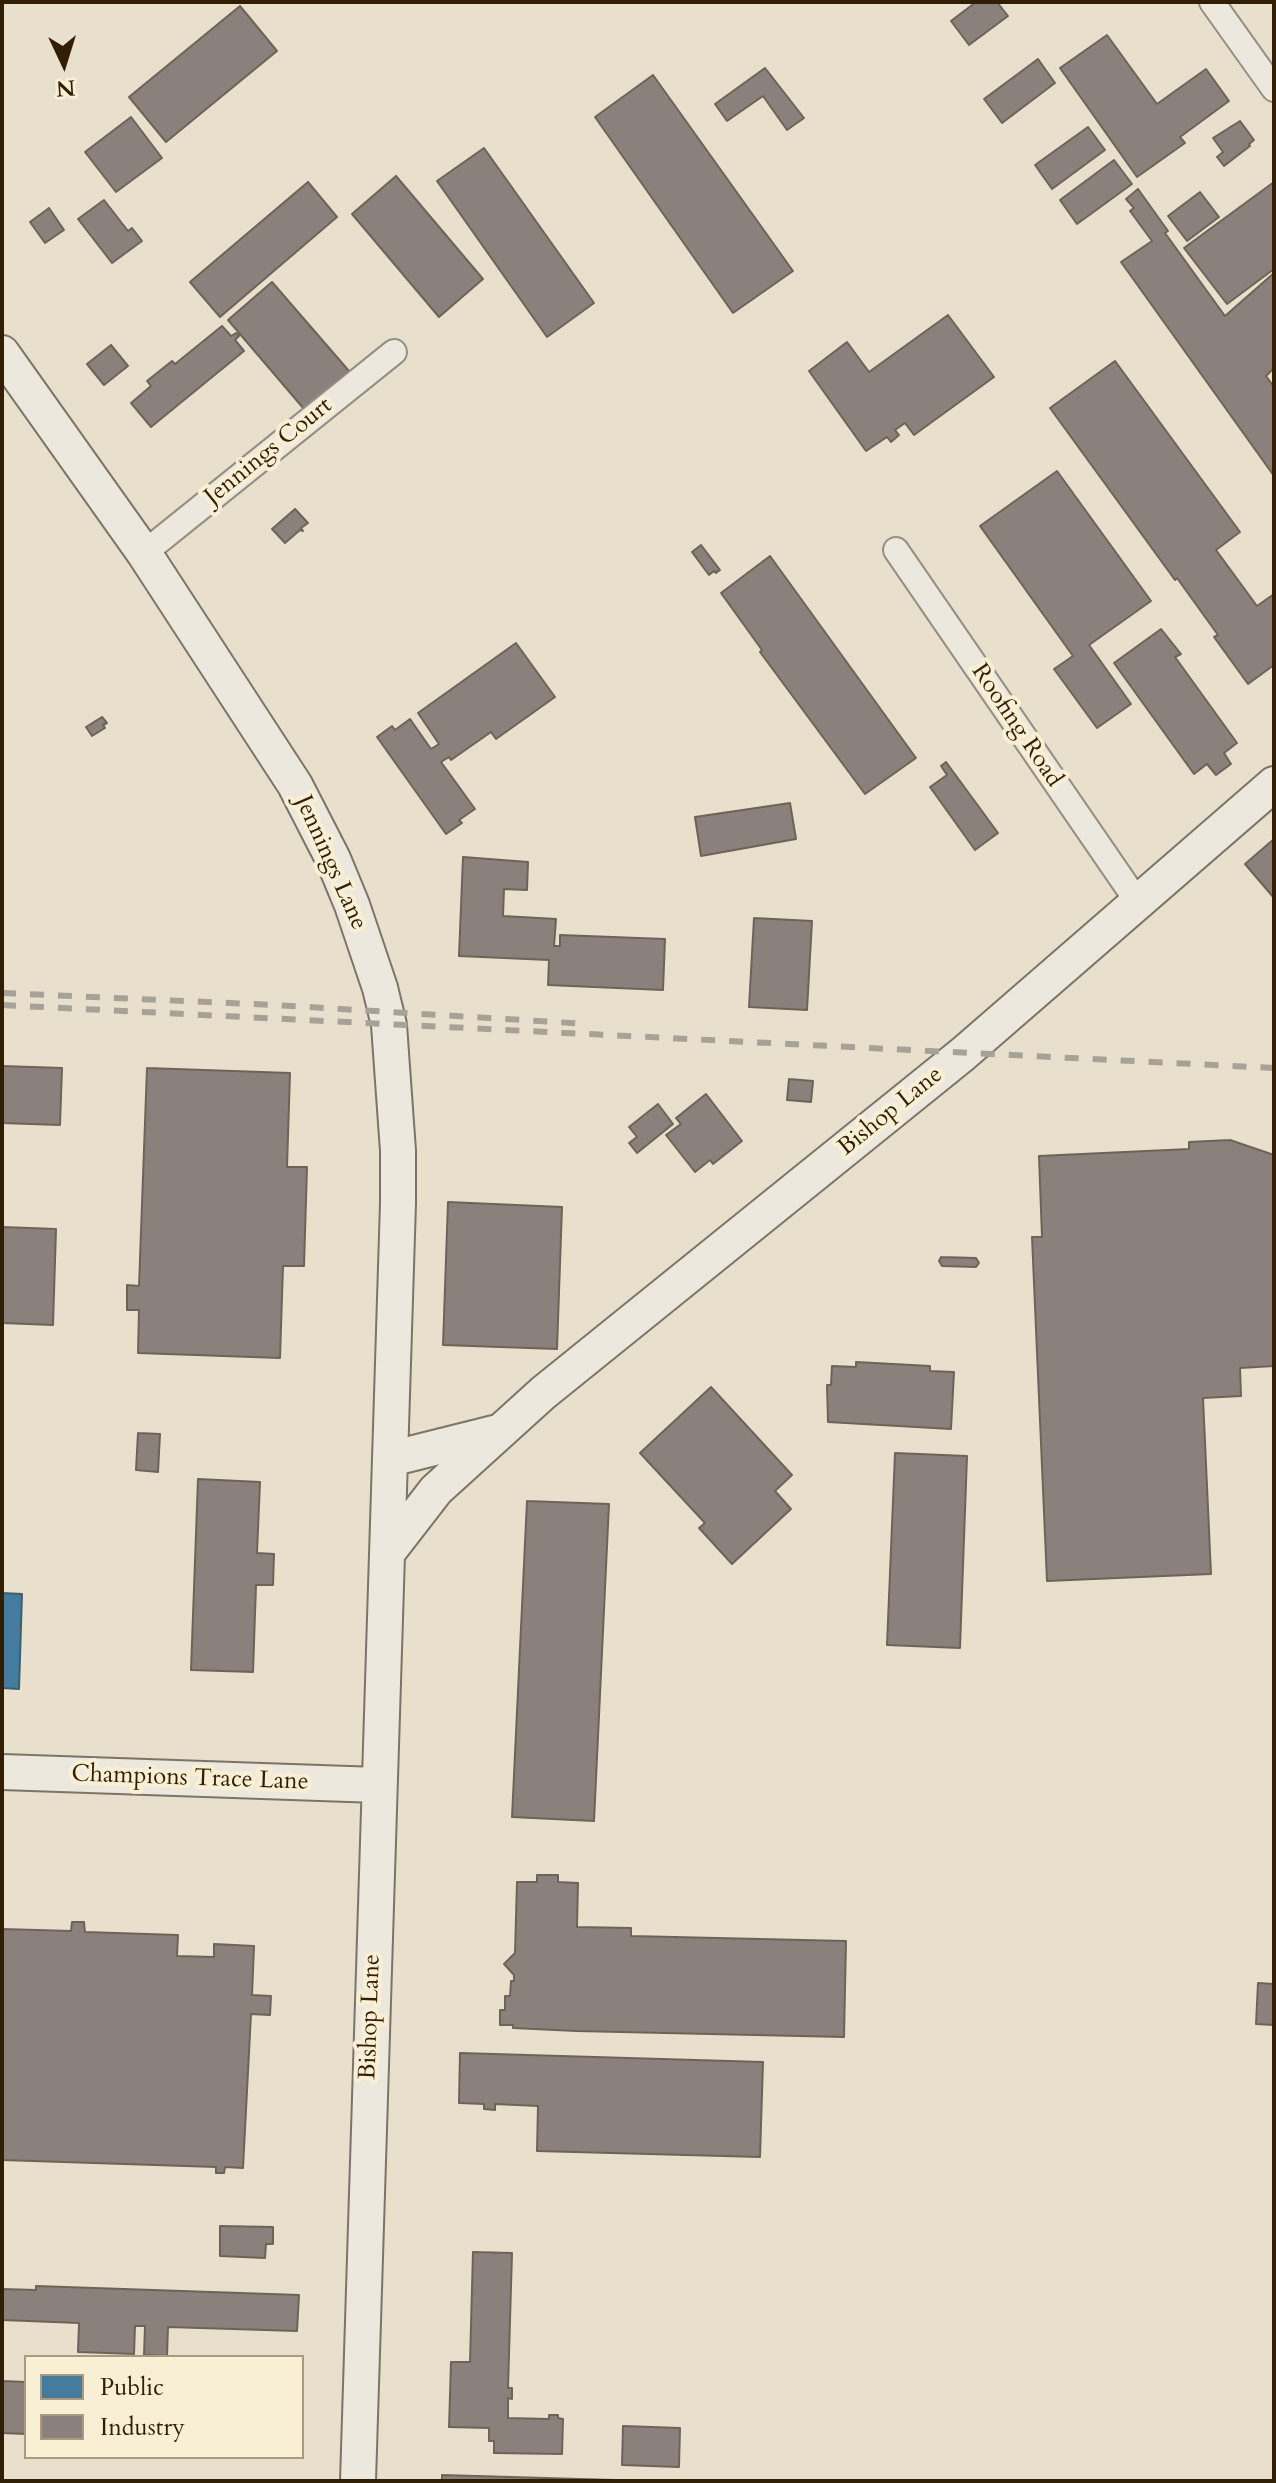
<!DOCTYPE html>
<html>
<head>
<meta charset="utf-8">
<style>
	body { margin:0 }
	#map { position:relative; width:1276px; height:2483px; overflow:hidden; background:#e8e0cc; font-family:Cardo,serif }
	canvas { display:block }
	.frame { position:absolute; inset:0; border:4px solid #311e05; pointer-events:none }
	.legend { position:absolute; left:24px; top:2355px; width:280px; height:104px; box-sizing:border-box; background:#f8efd5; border:2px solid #a89b82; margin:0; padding:10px 14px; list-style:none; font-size:24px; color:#311e05 }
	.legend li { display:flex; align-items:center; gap:16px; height:40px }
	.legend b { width:40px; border:2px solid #a89b82 }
	.north { position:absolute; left:24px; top:24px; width:80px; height:80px; -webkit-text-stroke:6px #f8efd5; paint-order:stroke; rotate:176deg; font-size:22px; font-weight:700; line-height:32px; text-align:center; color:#311e05 }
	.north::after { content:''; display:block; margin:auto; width:28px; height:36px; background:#311e05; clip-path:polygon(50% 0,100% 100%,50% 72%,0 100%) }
</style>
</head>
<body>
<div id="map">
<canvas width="1276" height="2483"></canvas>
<div class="frame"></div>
<ul class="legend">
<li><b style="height:22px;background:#457b9d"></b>Public</li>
<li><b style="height:22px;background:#8a817c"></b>Industry</li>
</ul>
<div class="north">N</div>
</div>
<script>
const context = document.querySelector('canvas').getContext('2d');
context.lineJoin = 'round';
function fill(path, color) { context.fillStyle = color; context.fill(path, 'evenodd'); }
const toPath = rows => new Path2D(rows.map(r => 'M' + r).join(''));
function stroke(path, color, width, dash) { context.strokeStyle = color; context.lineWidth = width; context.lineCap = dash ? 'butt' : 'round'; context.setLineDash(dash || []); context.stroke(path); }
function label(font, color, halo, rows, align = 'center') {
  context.font = font + ' Cardo,serif'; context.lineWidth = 8; context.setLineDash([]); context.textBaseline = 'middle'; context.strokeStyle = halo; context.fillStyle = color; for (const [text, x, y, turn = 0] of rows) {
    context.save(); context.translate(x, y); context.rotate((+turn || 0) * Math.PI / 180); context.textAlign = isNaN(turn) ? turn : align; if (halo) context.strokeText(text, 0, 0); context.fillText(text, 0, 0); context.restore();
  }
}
const public = toPath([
	[2,1593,22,1594,19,1689,2,1688,2,1593]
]);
fill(public, '#457b9d');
stroke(public, '#3f5f6f', 2);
const industry = toPath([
	[976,2,997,2,1008,16,969,45,951,21,976,2],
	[240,6,277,51,166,142,129,97,240,6],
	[1107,35,1157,104,1206,69,1229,101,1180,137,1185,143,1137,177,1060,68,1107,35],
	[1038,59,1055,83,1002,123,984,99,1038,59],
	[765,68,804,118,787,130,763,96,727,121,715,104,765,68],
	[653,75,793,271,733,313,595,117,653,75],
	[131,117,162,158,116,192,85,152,131,117],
	[1240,121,1254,140,1249,144,1250,146,1224,166,1217,157,1223,152,1213,138,1240,121],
	[1088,127,1105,150,1052,189,1035,165,1088,127],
	[484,148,594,303,547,337,437,181,484,148],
	[1114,160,1132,184,1077,224,1060,200,1114,160],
	[396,176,483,279,439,317,352,214,396,176],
	[308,182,337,217,220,317,190,282,308,182],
	[1274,182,1274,269,1227,304,1184,248,1274,182],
	[1138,189,1168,231,1165,233,1225,316,1274,273,1274,368,1266,376,1274,387,1274,476,1121,262,1152,241,1130,211,1134,208,1126,199,1138,189],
	[1200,192,1219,217,1187,241,1168,216,1200,192],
	[104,200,128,231,132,228,142,241,112,263,78,219,104,200],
	[49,208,64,230,45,243,30,222,49,208],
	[272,282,349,371,304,409,228,320,272,282],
	[948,315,994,377,914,435,905,423,895,430,899,435,891,442,887,437,866,451,809,371,847,342,869,372,948,315],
	[222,326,231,336,236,333,239,336,235,340,244,351,151,427,131,403,151,386,147,381,172,361,175,364,222,326],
	[111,345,128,366,104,385,87,364,111,345],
	[1115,361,1240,532,1216,550,1257,606,1274,594,1274,665,1248,684,1214,637,1218,635,1177,578,1175,580,1050,408,1115,361],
	[1057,471,1151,601,1089,645,1131,704,1097,728,1054,669,1073,656,980,526,1057,471],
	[295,509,308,523,301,528,303,531,300,530,285,543,272,529,295,509],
	[701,545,720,570,716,573,714,571,709,575,692,552,701,545],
	[770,556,916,758,865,794,760,652,762,650,721,593,770,556],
	[1161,629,1181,654,1175,657,1237,743,1224,753,1231,764,1216,775,1207,764,1194,774,1114,663,1161,629],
	[516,643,555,697,496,739,491,732,451,760,449,757,441,762,475,809,459,820,462,823,446,834,377,737,392,726,395,730,410,719,431,749,439,744,418,713,516,643],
	[102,717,107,723,103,725,105,728,92,736,86,727,102,717],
	[946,762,998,833,975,850,930,787,947,775,941,766,946,762],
	[790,803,796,839,701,856,695,817,790,803],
	[1274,839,1274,898,1245,864,1274,839],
	[463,857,528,862,527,890,504,889,503,916,556,919,554,946,560,946,560,935,665,939,663,990,548,985,549,960,459,956,463,857],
	[754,918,812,921,807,1010,749,1007,754,918],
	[2,1066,62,1068,60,1125,2,1123,2,1066],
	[147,1068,290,1073,287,1167,307,1167,304,1266,283,1266,280,1358,138,1353,139,1310,127,1310,127,1285,139,1286,147,1068],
	[789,1079,813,1081,811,1102,787,1100,789,1079],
	[706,1094,742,1141,713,1164,710,1160,695,1172,666,1135,681,1124,676,1118,706,1094],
	[658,1104,673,1124,637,1153,629,1143,637,1137,629,1127,658,1104],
	[1230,1140,1274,1155,1274,1366,1240,1368,1241,1396,1203,1398,1211,1574,1047,1581,1032,1237,1042,1237,1039,1156,1189,1149,1189,1142,1230,1140],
	[448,1202,562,1207,557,1349,443,1345,448,1202],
	[2,1227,56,1229,53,1325,2,1323,2,1227],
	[941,1257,976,1258,979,1263,976,1267,942,1266,939,1261,941,1257],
	[856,1362,930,1366,930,1371,954,1372,951,1429,828,1422,827,1385,831,1385,832,1366,856,1367,856,1362],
	[711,1387,792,1475,775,1491,791,1509,732,1564,699,1528,705,1523,640,1453,711,1387],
	[138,1433,160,1434,158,1472,136,1470,138,1433],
	[895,1453,967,1456,960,1648,887,1645,895,1453],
	[198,1479,260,1482,257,1553,274,1554,273,1585,256,1585,253,1672,191,1670,198,1479],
	[527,1501,609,1504,594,1821,512,1817,527,1501],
	[537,1875,558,1875,558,1882,578,1883,577,1927,631,1928,631,1936,846,1941,844,2037,576,2031,513,2028,513,2025,500,2025,500,2010,505,2010,505,1996,510,1996,511,1981,514,1981,514,1975,504,1964,515,1953,517,1882,537,1882,537,1875],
	[72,1922,84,1922,85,1932,178,1935,177,1956,214,1957,214,1944,254,1946,252,1995,271,1996,270,2015,251,2014,243,2168,225,2167,224,2173,216,2173,216,2167,2,2160,2,1929,71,1931,72,1922],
	[1258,1983,1274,1984,1274,2025,1256,2024,1258,1983],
	[460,2053,763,2062,760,2157,537,2151,538,2106,495,2104,495,2110,484,2109,484,2104,459,2103,460,2053],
	[220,2226,273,2227,273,2244,266,2244,265,2258,220,2256,220,2226],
	[473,2252,512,2253,508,2388,512,2388,512,2399,508,2398,508,2418,549,2419,549,2415,558,2415,558,2418,563,2419,562,2454,494,2453,494,2441,489,2441,489,2428,449,2427,451,2362,470,2362,473,2252],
	[36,2286,299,2295,297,2331,168,2327,167,2356,144,2355,145,2326,135,2326,134,2354,78,2352,79,2323,2,2320,2,2289,36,2290,36,2286],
	[2,2381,26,2382,26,2434,2,2433,2,2381],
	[623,2426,680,2428,679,2467,622,2465,623,2426],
	[442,2475,614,2480,614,2481,442,2481,442,2475]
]);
fill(industry, '#8a817c');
stroke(industry, '#6f6358', 2);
const street = toPath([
	[1212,2,1274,89],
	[896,550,1137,901],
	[144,553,394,352]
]);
const secondary = toPath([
	[2,353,144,553,295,785,333,859,352,905,380,988,389,1025,398,1151,398,1203,358,2481],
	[390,1459,498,1432],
	[388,1552,436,1490,543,1393,963,1054,1274,784],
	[2,1772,378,1785]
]);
stroke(street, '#968f81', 28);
stroke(secondary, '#7c7466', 38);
stroke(street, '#ece8dd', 24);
stroke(secondary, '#ece8dd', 34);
stroke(toPath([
	[2,993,275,1005,588,1024],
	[2,1005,1274,1068]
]), '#a7a297', 6, [14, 14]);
label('24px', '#311e05', '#f8efd5', [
	["Jennings Court",269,452,-39],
	["Roofing Road",1016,726,56],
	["Jennings Lane",330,863,66],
	["Bishop Lane",891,1112,-39],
	["Champions Trace Lane",190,1779,2],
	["Bishop Lane",371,2017,-88]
]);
</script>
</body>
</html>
